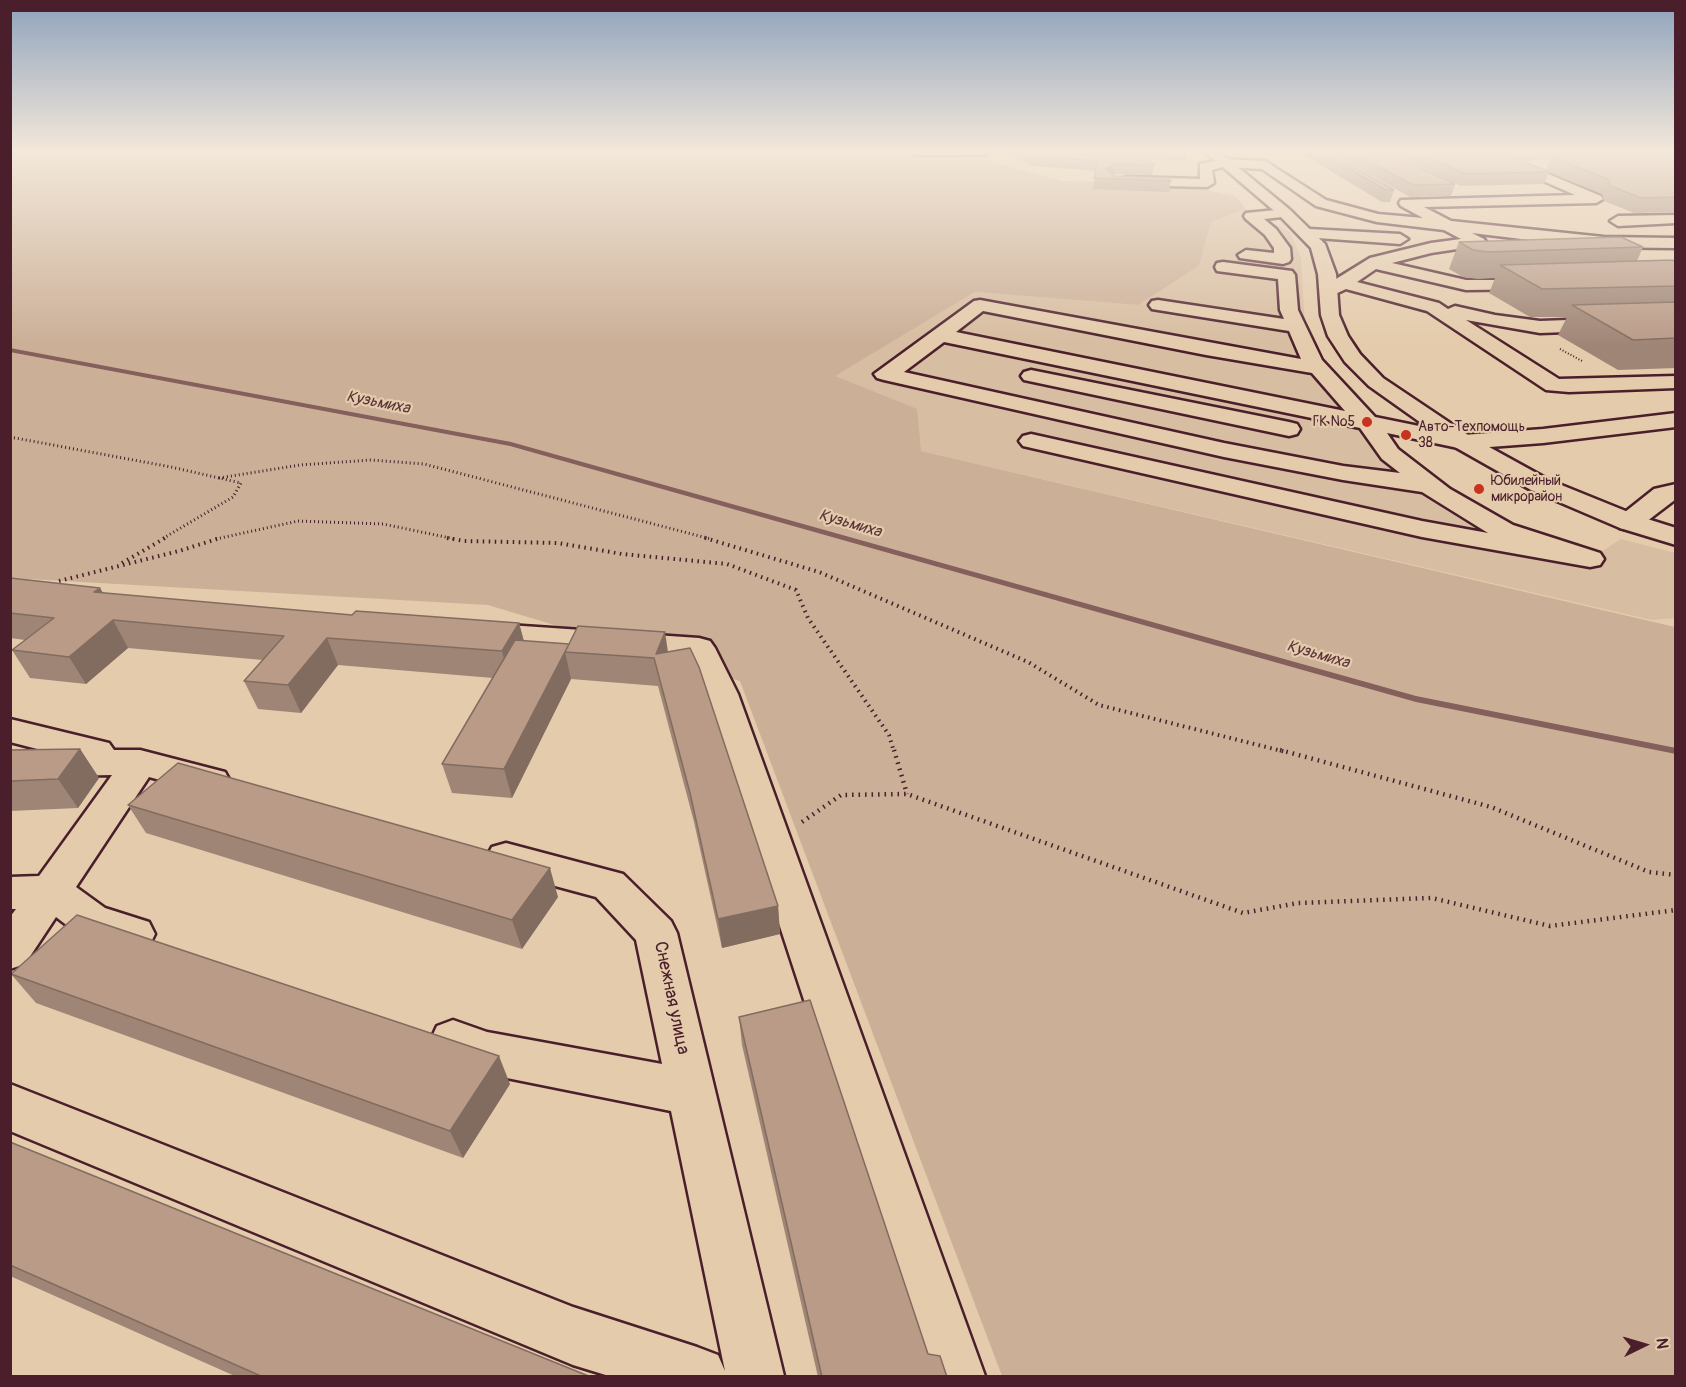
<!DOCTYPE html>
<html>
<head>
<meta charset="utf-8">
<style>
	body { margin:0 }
	#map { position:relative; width:1686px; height:1387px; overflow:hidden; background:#e4cbac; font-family:Pangolin,sans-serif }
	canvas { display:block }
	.frame { position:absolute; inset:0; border:12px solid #4a1f2b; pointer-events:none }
	.north { position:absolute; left:1614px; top:1315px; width:60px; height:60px; -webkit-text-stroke:4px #e4cbac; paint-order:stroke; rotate:85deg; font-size:16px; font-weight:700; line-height:24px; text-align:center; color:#4a1f2b }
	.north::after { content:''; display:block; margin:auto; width:21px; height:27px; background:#4a1f2b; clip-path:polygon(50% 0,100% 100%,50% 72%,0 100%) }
</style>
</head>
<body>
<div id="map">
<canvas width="1686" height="1387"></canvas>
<div class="frame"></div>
<div class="north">N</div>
</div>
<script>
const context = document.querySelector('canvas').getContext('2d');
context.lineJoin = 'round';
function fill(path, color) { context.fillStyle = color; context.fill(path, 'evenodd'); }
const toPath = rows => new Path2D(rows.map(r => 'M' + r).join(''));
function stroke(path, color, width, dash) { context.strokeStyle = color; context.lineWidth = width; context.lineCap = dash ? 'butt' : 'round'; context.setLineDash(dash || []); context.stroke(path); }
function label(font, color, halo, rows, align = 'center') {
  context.font = font + ' Pangolin,sans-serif'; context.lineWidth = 4.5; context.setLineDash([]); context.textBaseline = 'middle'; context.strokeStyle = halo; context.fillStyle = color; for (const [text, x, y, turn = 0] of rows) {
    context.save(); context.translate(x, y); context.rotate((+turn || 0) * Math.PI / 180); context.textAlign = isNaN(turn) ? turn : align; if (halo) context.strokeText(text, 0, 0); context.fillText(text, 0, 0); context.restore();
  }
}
fill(toPath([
	[1246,209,1290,232,1301,258,1305,327,1322,357,1360,396,1400,452,1430,479,1513,526,1590,559,1621,539,1675,553,1675,618,1652,620,921,451,834,376,975,292,1138,305,1199,266,1211,222]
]), '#d7bda1');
fill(toPath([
	[10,151,635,151,685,157,776,151,874,151,979,159,1062,181,1177,184,1235,196,1246,209,1211,222,1199,266,1138,305,975,292,835,376,917,409,921,451,1675,627,1675,1376,1002,1376,740,681,488,605,11,578]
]), '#cbaf97');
fill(toPath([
	[10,348,511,442,1416,696,1676,748,1676,754,1416,702,510,446,10,352,10,348]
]), '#845f5b');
const minor = toPath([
	[909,151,992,151,986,155,915,155,909,151],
	[1476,151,1493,151,1601,196,1603,199,1596,203,1424,207,1451,221,1604,237,1676,238,1676,248,1587,247,1472,233,1484,239,1486,242,1484,245,1431,253,1392,263,1466,280,1536,280,1542,281,1545,285,1542,289,1466,290,1376,269,1357,282,1439,303,1448,309,1455,306,1495,315,1540,321,1676,316,1676,328,1540,333,1466,320,1559,379,1676,376,1676,388,1569,392,1546,390,1427,311,1346,289,1331,296,1325,295,1322,291,1336,279,1370,258,1431,243,1461,239,1444,230,1377,222,1316,206,1262,169,1223,167,1212,170,1214,183,1207,187,1126,185,1119,181,1126,177,1200,179,1200,164,1225,159,1265,161,1326,200,1378,214,1423,218,1401,206,1399,203,1401,200,1575,195,1476,151],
	[1645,151,1663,151,1674,157,1668,161,1645,151],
	[1286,209,1293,213,1291,216,1264,219,1276,229,1290,248,1291,259,1289,262,1283,264,1240,258,1238,255,1246,250,1274,253,1274,248,1265,235,1246,219,1244,216,1246,213,1286,209],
	[1676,215,1676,223,1618,226,1610,221,1618,216,1676,215],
	[1309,229,1400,234,1408,239,1400,244,1304,237,1301,234,1309,229],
	[1223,262,1292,271,1295,275,1298,310,1322,360,1375,417,1463,435,1543,429,1676,413,1676,427,1543,443,1463,449,1387,433,1398,449,1450,489,1513,525,1600,553,1604,559,1600,565,1590,567,1422,537,1023,446,1019,441,1023,436,1031,434,1422,521,1488,533,1422,492,1343,480,1224,457,884,380,877,378,874,374,974,301,980,300,1301,359,1289,331,1158,310,1152,309,1149,305,1152,301,1158,300,1284,319,1280,310,1278,279,1217,271,1215,267,1217,263,1223,262],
	[983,311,1206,355,1312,373,1345,411,956,332,983,311],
	[944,342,1360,428,1382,459,1400,473,1343,466,1224,443,904,372,944,342],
	[1031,370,1289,422,1297,424,1300,429,1297,434,1289,436,1024,380,1021,376,1024,372,1031,370],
	[1676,484,1676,499,1638,528,1629,530,1620,528,1616,522,1620,516,1654,489,1676,484],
	[479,623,699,638,710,641,715,648,738,694,985,1376,927,1376,704,694,687,657,468,639,464,632,468,625,479,623],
	[10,719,109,743,114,750,140,750,225,772,230,781,225,790,212,794,149,777,76,887,105,908,149,922,155,934,149,946,134,951,77,933,56,917,25,964,10,969,10,917,16,909,10,909,10,877,39,876,112,775,10,777,10,753,49,752,10,742,10,719],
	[506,843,623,874,671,921,677,933,784,1376,609,1376,573,1365,10,1131,10,1084,573,1307,697,1347,718,1355,725,1371,671,1111,487,1074,437,1056,430,1041,437,1026,453,1020,487,1032,662,1064,636,940,596,897,492,869,486,858,492,847,506,843]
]);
const major = toPath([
	[1204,151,1218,151,1289,209,1325,244,1336,274,1339,315,1348,336,1360,354,1383,378,1471,437,1549,480,1638,516,1676,528,1676,545,1620,528,1531,490,1455,447,1369,386,1345,362,1328,336,1321,315,1318,274,1311,248,1279,215,1204,151]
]);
stroke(minor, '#4a1f2b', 5);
stroke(major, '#4a1f2b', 5);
stroke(toPath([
	[1560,349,1582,361]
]), '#4a1f2b', 2, [1, 2]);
stroke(toPath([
	[10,437,171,467,241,483,233,497,162,539],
	[219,478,300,465,371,460,424,464,711,539],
	[216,539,298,521,383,524,455,539]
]), '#4a1f2b', 3, [1, 3]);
stroke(toPath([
	[447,538,464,541,558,543,622,554,727,564,796,590,808,618,889,735,894,752],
	[705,538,819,572,1028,662,1099,705,1286,752],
	[122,563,165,538],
	[59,581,179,551,220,538]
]), '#4a1f2b', 4, [1.5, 4.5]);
stroke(toPath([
	[894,750,907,794],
	[1280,750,1491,807,1649,872,1676,875],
	[802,822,841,795,907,794,1243,913,1298,903,1432,898,1550,926,1676,910]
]), '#4a1f2b', 4.5, [1.5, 5]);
fill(minor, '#e4cbac');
fill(major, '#e4cbac');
fill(toPath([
	[999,151,1188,151,1186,161,1147,159,1154,165,1152,175,1112,174,1115,176,1171,181,1169,192,1093,189,1096,171,1034,166],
	[1297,151,1324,151,1394,190,1390,202,1382,202],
	[1327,151,1386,151,1385,151,1455,184,1451,196,1410,197],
	[1389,151,1653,151,1652,154,1674,153,1676,152,1676,212,1634,213,1604,201,1602,194,1546,171,1549,172,1544,184,1461,186],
	[1550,159,1546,171,1522,161,1524,161],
	[1459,242,1643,247,1637,261,1676,262,1676,368,1618,370,1558,335,1567,317,1530,317,1489,293,1495,278,1478,279,1463,277,1449,269],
	[10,578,100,588,103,593,352,615,519,623,524,641,668,652,778,906,780,934,722,948,694,822,658,686,571,679,512,798,452,793,442,764,493,678,338,665,301,713,258,709,244,681,263,660,128,648,86,684,30,678,12,650,25,640,10,638],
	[80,749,99,778,78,808,10,811,10,750],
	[128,805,558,897,522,949,146,833],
	[11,974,510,1084,463,1158,36,1003],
	[739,1017,928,1354,947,1377,818,1377,742,1045],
	[10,1142,591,1377,237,1377,10,1276]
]), '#9f8575');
fill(toPath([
	[1115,164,1113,174,1104,179,1105,169],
	[100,588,115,614,94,592],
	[113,620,128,648,86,684,69,657],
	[519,623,526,650,509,679,502,651],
	[665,632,669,659,656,654],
	[327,638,338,665,301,713,288,685],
	[565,652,571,679,512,798,504,769],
	[80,749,99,778,78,808,58,779],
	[550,868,558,897,522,949,512,920],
	[778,906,780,934,722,948,718,919],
	[499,1056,510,1084,463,1158,450,1131]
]), '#826c5f');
const building = toPath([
	[1024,151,1139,151,1154,165,1115,164,1105,169,1115,176,1167,178,1171,181,1094,178,1098,161,1035,156,1024,151],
	[1318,151,1324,151,1394,190,1386,190,1318,151],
	[1350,151,1385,151,1455,184,1413,185,1350,151],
	[1416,151,1499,151,1549,172,1466,174,1416,151],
	[1676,152,1676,197,1641,198,1611,186,1608,179,1551,157,1674,153,1676,152],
	[1621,237,1643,247,1488,252,1473,250,1459,242,1621,237],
	[1672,260,1676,262,1676,286,1542,289,1500,265,1672,260],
	[1676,302,1676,338,1633,340,1572,305,1676,302],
	[10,578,100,588,94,592,352,615,356,611,519,623,502,651,327,638,288,685,244,681,284,636,113,620,69,657,12,650,54,618,10,613,10,578],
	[578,626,665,632,656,654,690,648,699,667,778,906,718,919,690,793,654,658,565,652,578,626],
	[515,640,569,644,504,769,442,764,515,640],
	[80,749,58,779,10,781,10,750,80,749],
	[178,763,550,868,512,920,128,805,178,763],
	[77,915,499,1056,450,1131,11,974,77,915],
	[810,1000,928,1354,940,1356,947,1377,822,1377,739,1017,810,1000],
	[10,1142,591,1377,263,1377,10,1265,10,1142]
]);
fill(building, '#b99b88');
stroke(building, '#826c5f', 1.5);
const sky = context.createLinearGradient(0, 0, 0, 345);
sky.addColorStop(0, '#8fa3bc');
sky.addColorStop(0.44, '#f3e8da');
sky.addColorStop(1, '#f3e8da00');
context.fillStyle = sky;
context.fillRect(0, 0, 1686, 345);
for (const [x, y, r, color] of [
	[1367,422,6,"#c8321e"],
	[1406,435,6,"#c8321e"],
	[1479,489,6,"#c8321e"]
]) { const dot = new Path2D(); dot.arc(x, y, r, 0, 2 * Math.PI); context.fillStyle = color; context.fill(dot); stroke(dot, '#e4cbac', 2); }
label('14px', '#4a1f2b', '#e4cbac', [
	["ГК №5",1355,422,"right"],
	["Авто-Техпомощь",1418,427],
	["38",1418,443],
	["Юбилейный",1491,481],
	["микрорайон",1491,497]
], 'left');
label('italic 16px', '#5d343b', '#e4cbac', [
	["Кузьмиха",378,403,11],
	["Кузьмиха",850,524,16],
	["Кузьмиха",1318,655,16]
]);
label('18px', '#4a1f2b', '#e4cbac', [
	["Снежная улица",671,998,78]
]);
</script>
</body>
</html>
